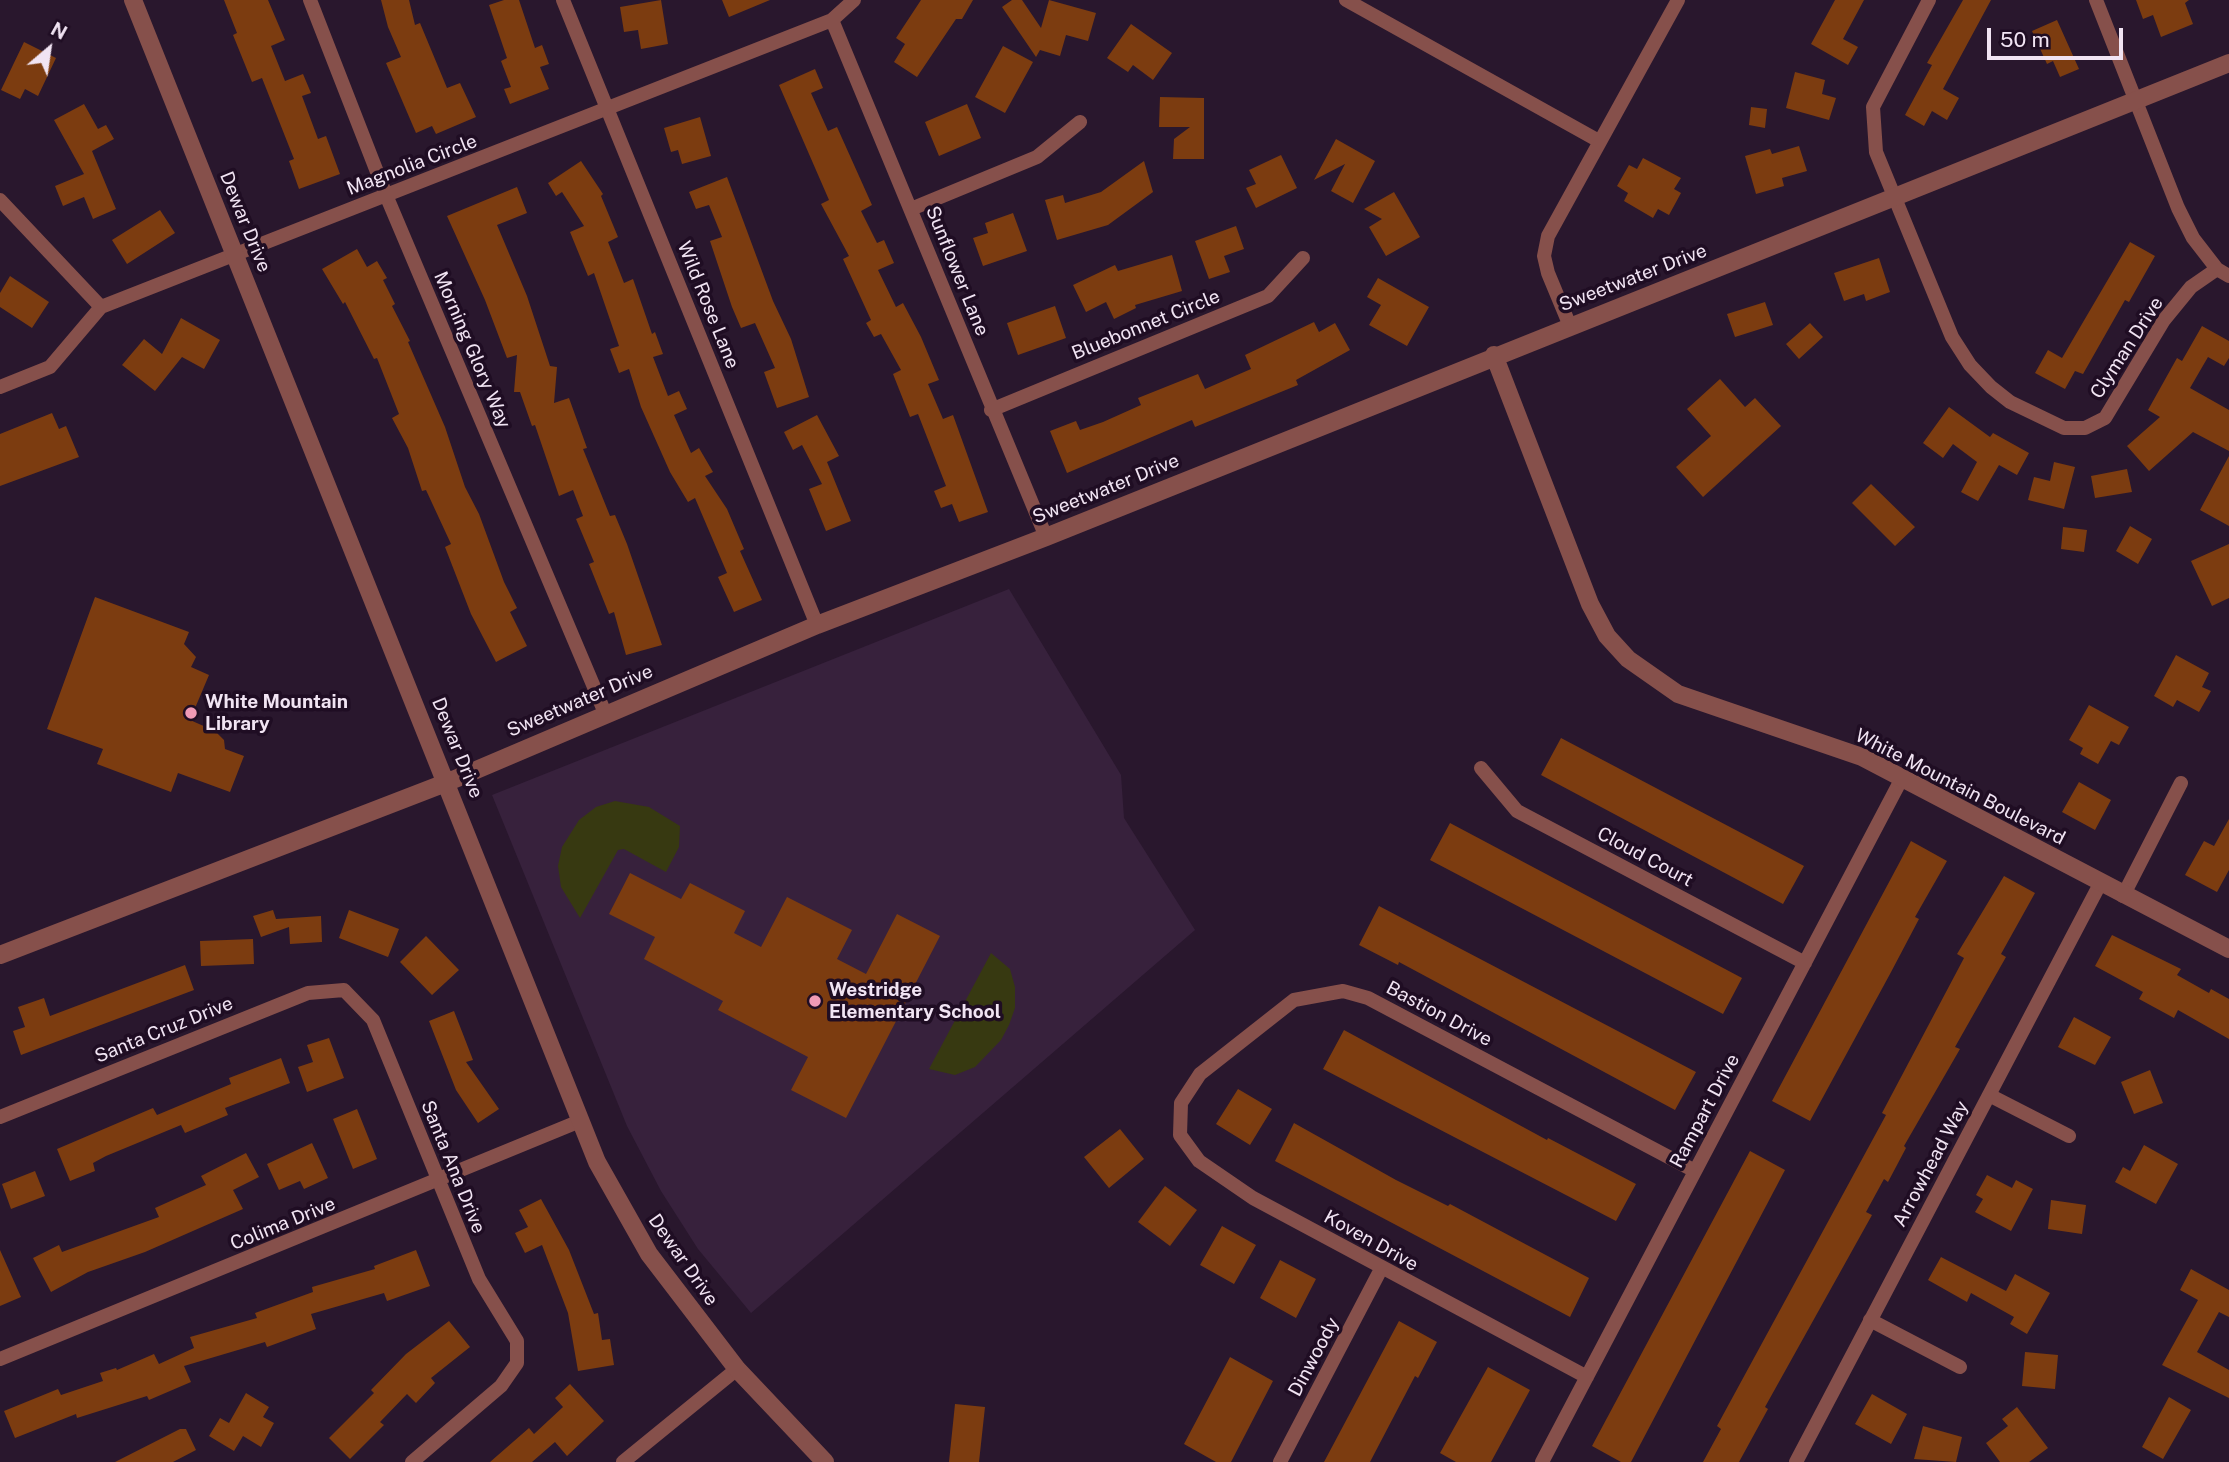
<!DOCTYPE html>
<html>
<head>
<meta charset="utf-8">
<style>
	body { margin:0 }
	#map { position:relative; width:2229px; height:1462px; overflow:hidden; background:#29172d; font-family:"Public Sans",sans-serif }
	canvas { display:block }
	.north { position:absolute; left:14px; top:14px; width:70px; height:70px; -webkit-text-stroke:5px #1f0d23; paint-order:stroke; rotate:29deg; font-size:19px; font-weight:700; line-height:28px; text-align:center; color:#f1e4f3 }
	.north::after { content:''; display:block; margin:auto; width:24px; height:32px; background:#f1e4f3; clip-path:polygon(50% 0,100% 100%,50% 72%,0 100%) }
	.scale { position:absolute; left:1987px; top:28px; width:136px; height:32px; box-sizing:border-box; border:4px solid #f1e4f3; border-top:0; padding-left:9px; font-size:21px; line-height:24px; white-space:nowrap; color:#f1e4f3; -webkit-text-stroke:5px #1f0d23; paint-order:stroke }
</style>
</head>
<body>
<div id="map">
<canvas width="2229" height="1462"></canvas>
<div class="north">N</div>
<div class="scale">50 m</div>
</div>
<script>
const context = document.querySelector('canvas').getContext('2d');
context.lineJoin = 'round';
function fill(path, color) { context.fillStyle = color; context.fill(path, 'evenodd'); }
const toPath = rows => new Path2D(rows.map(r => 'M' + r).join(''));
function stroke(path, color, width, dash) { context.strokeStyle = color; context.lineWidth = width; context.lineCap = dash ? 'butt' : 'round'; context.setLineDash(dash || []); context.stroke(path); }
function label(font, color, halo, rows, align = 'center') {
  context.font = font + ' "Public Sans",sans-serif'; context.lineWidth = 7; context.setLineDash([]); context.textBaseline = 'middle'; context.strokeStyle = halo; context.fillStyle = color; for (const [text, x, y, turn = 0] of rows) {
    context.save(); context.translate(x, y); context.rotate((+turn || 0) * Math.PI / 180); context.textAlign = isNaN(turn) ? turn : align; if (halo) context.strokeText(text, 0, 0); context.fillText(text, 0, 0); context.restore();
  }
}
fill(toPath([
	[1009,589,1121,775,1124,818,1195,930,751,1313,698,1249,661,1191,627,1126,492,795]
]), '#37213c');
fill(toPath([
	[615,801,649,807,680,826,679,847,666,872,624,849,618,850,580,918,561,887,558,866,562,847,579,820,596,807],
	[991,953,1010,969,1015,987,1015,1008,1009,1025,1001,1040,975,1067,955,1075,929,1069]
]), '#373911');
fill(toPath([
	[224,0,268,0,285,40,271,46,285,81,303,74,311,93,302,96,318,139,326,136,340,174,299,189,289,161,294,159,262,78,252,82,233,35,237,33],
	[381,0,409,0,415,25,420,23,447,88,460,83,476,117,436,134,432,126,416,133,386,63,401,57,388,27],
	[504,0,519,0,535,48,542,45,549,64,540,67,549,89,510,104,504,89,511,87,501,61,507,58,489,5],
	[661,0,668,44,641,49,638,30,624,32,620,7],
	[722,0,770,0,729,17],
	[921,0,973,0,962,19,956,19,917,77,894,62,905,44,896,38],
	[1012,0,1022,0,1041,28,1049,0,1096,13,1088,41,1066,35,1060,56,1040,50,1036,57,1002,7],
	[1835,0,1864,0,1843,39,1858,47,1848,65,1811,44],
	[1963,0,1991,0,1943,89,1959,98,1947,120,1932,111,1924,126,1905,115,1932,65,1927,63],
	[2136,0,2189,0,2185,3,2193,24,2161,37,2153,15,2143,19],
	[2057,20,2079,69,2060,77,2053,61,2047,64,2032,31],
	[1131,24,1172,53,1153,80,1133,65,1128,72,1107,58],
	[24,42,56,58,38,96,25,89,20,99,1,90],
	[1003,46,1033,62,1005,113,975,97],
	[815,69,823,88,811,93,828,131,837,127,872,205,861,211,877,243,884,240,894,263,878,270,896,307,903,303,921,337,939,380,928,384,943,419,953,415,988,512,959,522,952,504,941,508,934,491,946,486,918,414,910,417,893,374,901,370,881,334,874,337,866,323,871,320,843,259,849,256,821,204,829,200,779,85],
	[1795,72,1825,80,1822,94,1836,98,1829,120,1786,108],
	[1160,97,1204,98,1204,159,1173,159,1174,139,1190,127,1159,127],
	[84,104,98,129,106,125,114,139,92,151,116,209,93,219,84,197,63,206,55,186,84,174,54,120],
	[967,104,981,138,939,156,925,122],
	[1751,107,1767,109,1765,128,1749,125],
	[700,117,711,156,682,164,678,150,671,152,664,128],
	[1336,139,1375,161,1353,203,1331,191,1345,164,1314,180],
	[1799,146,1807,171,1782,178,1784,186,1756,194,1745,156,1770,149,1772,154],
	[1281,155,1297,188,1256,208,1246,188,1256,184,1249,170],
	[1643,158,1681,178,1674,189,1681,193,1669,215,1658,209,1653,218,1624,201,1628,193,1617,186,1629,165,1637,169],
	[581,161,603,194,601,196,618,237,608,242,624,283,633,279,652,334,655,332,663,354,653,357,668,396,679,391,687,409,674,415,691,453,699,448,713,472,705,476,727,509,744,549,740,551,762,600,734,612,718,577,727,573,695,498,688,502,670,472,641,407,629,369,619,373,610,349,619,346,594,273,588,276,570,232,584,226,562,192,556,196,548,183],
	[1144,161,1153,192,1108,225,1057,240,1045,200,1063,195,1065,203,1101,192],
	[727,177,773,301,791,339,809,397,777,408,764,372,775,368,755,323,741,328,732,307,710,241,722,237,709,205,696,209,689,192],
	[517,187,527,213,497,225,527,296,550,366,557,367,554,403,569,398,587,448,583,449,610,516,615,515,627,544,662,645,626,655,614,612,609,614,589,564,594,562,576,519,583,516,573,490,559,496,535,425,532,426,520,392,514,392,517,355,507,358,485,300,447,216],
	[1394,192,1420,237,1386,256,1369,227,1382,219,1364,209],
	[160,210,175,233,127,264,112,240],
	[1013,213,1027,251,983,266,973,238,988,233,985,223],
	[1236,226,1244,249,1224,256,1230,272,1209,279,1195,241],
	[2130,242,2155,256,2129,302,2125,300,2083,374,2075,371,2065,389,2035,373,2048,350,2062,358],
	[357,249,367,267,377,261,387,278,383,280,395,304,392,306,410,341,408,342,445,427,465,487,479,514,504,582,517,608,510,612,527,646,496,662,471,614,445,547,451,544,426,490,422,491,408,448,392,418,399,414,377,358,374,359,345,302,343,304,322,269],
	[1172,255,1182,291,1135,305,1136,308,1114,319,1106,302,1086,312,1073,285,1115,265,1118,271],
	[1879,258,1890,292,1866,301,1864,294,1844,301,1834,273],
	[10,276,49,302,32,328,0,307,0,293],
	[1378,278,1429,307,1407,346,1369,325,1381,305,1367,297],
	[1765,302,1773,325,1735,337,1727,314],
	[1055,306,1066,338,1018,355,1007,323],
	[181,318,220,340,204,369,182,357,155,391,122,365,144,339,162,354],
	[1314,322,1319,332,1335,323,1350,350,1296,380,1298,385,1195,427,1192,420,1067,473,1050,431,1076,421,1080,430,1103,422,1141,405,1138,398,1198,374,1205,389,1251,369,1245,355],
	[1810,323,1823,337,1799,359,1786,344],
	[2202,326,2229,341,2229,358,2224,366,2208,357,2190,388,2229,410,2229,451,2193,432,2149,471,2127,446,2160,417,2148,410,2177,358,2182,361],
	[1720,379,1745,407,1755,398,1781,426,1703,497,1676,467,1711,436,1687,409],
	[1949,407,1990,437,1993,433,2029,453,2017,475,1999,465,1978,501,1961,492,1977,462,1953,444,1943,458,1923,443],
	[52,413,59,429,66,426,79,457,0,486,0,434],
	[817,415,839,456,827,462,851,521,826,531,809,489,822,484,802,445,793,450,784,432],
	[2229,456,2229,526,2200,510],
	[2054,462,2075,467,2064,509,2028,500,2034,477,2050,481],
	[2127,469,2132,492,2095,498,2091,476],
	[1871,484,1915,527,1895,546,1852,503],
	[2130,526,2152,539,2138,564,2116,551],
	[2063,527,2087,530,2084,552,2061,549],
	[2229,544,2229,598,2212,606,2191,561],
	[95,597,189,632,184,644,196,657,191,667,209,675,190,720,215,731,224,740,225,749,244,756,230,792,178,773,171,792,97,764,103,749,47,729],
	[2176,655,2209,673,2202,687,2211,691,2199,712,2177,700,2173,707,2154,696],
	[2089,705,2129,727,2119,745,2111,741,2098,764,2080,754,2083,748,2069,740],
	[1561,738,1804,866,1783,904,1541,775],
	[2079,782,2111,800,2095,830,2062,812],
	[2229,819,2229,870,2217,892,2185,875,2204,841,2214,846],
	[1450,823,1742,978,1723,1014,1430,860],
	[1911,841,1947,861,1915,917,1919,919,1890,974,1810,1121,1772,1101],
	[630,873,681,899,690,883,745,911,734,933,761,947,787,897,852,930,837,959,866,974,897,914,940,936,846,1118,791,1090,808,1057,718,1010,723,1001,644,959,655,937,609,914],
	[2004,876,2035,893,2001,954,2006,957,1955,1047,1960,1049,1904,1146,1906,1148,1888,1182,1884,1179,1866,1212,1872,1215,1765,1407,1768,1409,1739,1462,1703,1462,1721,1429,1717,1426,1886,1115,1882,1113,1964,958,1957,954],
	[1379,906,1696,1072,1675,1110,1399,962,1398,965,1359,945],
	[273,910,276,919,321,916,322,942,290,944,289,927,261,937,253,916],
	[349,910,399,929,388,957,339,938],
	[2112,935,2181,969,2177,975,2209,993,2211,989,2229,999,2229,1039,2178,1010,2174,1018,2139,999,2143,992,2095,966],
	[426,936,459,970,432,995,400,962],
	[253,939,254,964,201,966,200,941],
	[185,965,194,990,21,1055,13,1031,25,1027,18,1007,44,998,50,1016],
	[454,1011,473,1060,466,1062,499,1109,478,1123,456,1090,429,1021],
	[2074,1017,2111,1037,2095,1065,2058,1047],
	[1344,1030,1547,1140,1548,1138,1636,1184,1616,1221,1323,1069],
	[329,1038,344,1078,307,1092,298,1067,313,1062,307,1045],
	[281,1058,290,1083,225,1108,228,1115,185,1133,181,1125,106,1156,93,1163,95,1171,70,1181,57,1149,153,1108,157,1115,231,1084,229,1078],
	[2150,1070,2163,1103,2134,1114,2121,1082],
	[1238,1089,1272,1109,1250,1145,1216,1124],
	[357,1109,377,1159,353,1169,333,1119],
	[1294,1123,1396,1180,1448,1206,1450,1204,1589,1278,1570,1317,1275,1161],
	[1120,1129,1144,1159,1109,1188,1084,1157],
	[312,1143,328,1178,304,1189,300,1181,279,1190,267,1164],
	[2144,1145,2178,1164,2156,1204,2115,1182,2123,1167,2130,1171],
	[1750,1151,1785,1170,1631,1462,1621,1462,1592,1446],
	[246,1153,259,1177,233,1190,243,1209,145,1252,88,1272,51,1292,33,1258,59,1245,62,1252,159,1217,155,1208,206,1185,201,1176],
	[35,1171,45,1196,11,1209,2,1184],
	[1987,1175,2012,1188,2016,1180,2033,1189,2011,1231,1975,1212,1983,1199,1976,1195],
	[1165,1186,1197,1210,1170,1246,1138,1222],
	[541,1199,569,1250,594,1314,598,1313,602,1340,610,1339,614,1365,578,1371,568,1313,542,1245,525,1253,515,1233,528,1227,519,1210],
	[2051,1200,2086,1205,2082,1234,2048,1229],
	[1222,1226,1256,1245,1234,1284,1200,1265],
	[0,1250,21,1297,0,1306],
	[416,1250,430,1286,387,1301,384,1293,311,1314,316,1329,267,1347,265,1342,184,1366,191,1382,149,1400,147,1396,77,1418,76,1414,15,1438,4,1411,58,1389,61,1395,103,1381,100,1373,116,1368,117,1370,154,1354,159,1364,194,1348,190,1337,257,1318,255,1313,313,1292,312,1287,375,1269,374,1266],
	[1941,1257,2006,1291,2015,1274,2050,1293,2027,1334,2010,1324,2014,1317,1971,1293,1967,1302,1928,1280],
	[1280,1260,1316,1279,1296,1318,1260,1298],
	[2191,1269,2229,1290,2229,1317,2219,1312,2197,1352,2229,1370,2229,1398,2162,1365,2198,1300,2180,1290],
	[449,1321,470,1347,431,1378,435,1383,416,1403,407,1394,380,1422,384,1425,350,1459,329,1438,374,1393,371,1390,406,1354],
	[1399,1321,1437,1342,1418,1378,1415,1376,1370,1462,1324,1462],
	[2025,1352,2058,1355,2055,1389,2022,1386],
	[1230,1357,1273,1381,1231,1462,1216,1462,1184,1444],
	[1488,1367,1530,1390,1491,1462,1456,1462,1440,1453],
	[570,1384,604,1421,567,1456,555,1442,532,1462,490,1462,529,1428,534,1434,563,1407,555,1398],
	[246,1393,269,1407,263,1417,274,1423,261,1447,243,1436,234,1451,209,1436,220,1418,229,1423],
	[1872,1394,1907,1414,1891,1444,1855,1424],
	[2169,1397,2191,1410,2163,1459,2142,1447],
	[955,1404,985,1407,979,1462,949,1462],
	[2017,1407,2048,1448,2029,1462,2000,1462,1986,1443,2008,1426,2002,1419],
	[1923,1426,1962,1437,1956,1462,1914,1459],
	[180,1429,186,1429,196,1450,173,1462,115,1462]
]), '#7c3c10');
stroke(toPath([
	[310,0,386,195,605,713],
	[563,0,817,625],
	[1346,0,1599,141],
	[1929,0,1873,107,1876,152,1952,337,1970,365,1991,387,2010,402,2064,428,2085,428,2105,418,2164,320,2191,287,2217,269],
	[2096,0,2178,208,2193,238,2217,269,2229,276],
	[832,20,1046,537],
	[0,200,101,307],
	[911,209,1037,157,1080,122],
	[1570,326,1548,273,1544,256,1548,236,1678,0],
	[0,387,50,367,101,307,832,20,854,0],
	[991,410,1268,296,1303,258],
	[1481,768,1517,811,1805,963],
	[2123,896,2181,783],
	[1989,1095,2069,1136],
	[0,1117,308,993,344,990,373,1020,479,1279,517,1341,517,1363,501,1386,412,1462],
	[1870,1320,1960,1367],
	[0,1359,580,1121],
	[1587,1377,1253,1198,1199,1161,1180,1135,1181,1103,1200,1074,1294,1000,1343,991,1368,998,1695,1171],
	[623,1462,737,1369],
	[1280,1462,1381,1269],
	[1542,1462,1902,778],
	[1796,1462,2100,884]
]), '#86504b', 14);
stroke(toPath([
	[133,0,597,1162,649,1254,737,1369,825,1462],
	[1494,355,1590,604,1607,636,1628,659,1678,694,1862,757,2229,949],
	[0,955,448,782,817,625,1046,537,2229,63]
]), '#86504b', 18);
for (const [x, y, r, color] of [
	[191,713,7,"#f09ab5"],
	[815,1001,7,"#f09ab5"]
]) { const dot = new Path2D(); dot.arc(x, y, r, 0, 2 * Math.PI); context.fillStyle = color; context.fill(dot); stroke(dot, '#1f0d23', 2.5); }
label('19px', '#f1e4f3', '#1f0d23', [
	["Magnolia Circle",412,165,-21],
	["Dewar Drive",245,222,68],
	["Sunflower Lane",957,271,68],
	["Sweetwater Drive",1633,278,-21],
	["Wild Rose Lane",708,305,68],
	["Bluebonnet Circle",1146,325,-22],
	["Clyman Drive",2127,348,-57],
	["Morning Glory Way",472,350,67],
	["Sweetwater Drive",1106,489,-22],
	["Sweetwater Drive",580,701,-23],
	["Dewar Drive",457,748,68],
	["White Mountain Boulevard",1960,787,27],
	["Cloud Court",1645,857,28],
	["Bastion Drive",1439,1014,28],
	["Santa Cruz Drive",164,1030,-22],
	["Rampart Drive",1705,1111,-62],
	["Arrowhead Way",1931,1164,-62],
	["Santa Ana Drive",453,1167,68],
	["Colima Drive",283,1224,-22],
	["Koven Drive",1371,1241,29],
	["Dewar Drive",683,1260,55],
	["Dinwoody",1314,1357,-62]
]);
label('bold 19px', '#f1e4f3', '#1f0d23', [
	["White Mountain",205,702],
	["Library",205,724],
	["Westridge",829,990],
	["Elementary School",829,1012]
], 'left');
</script>
</body>
</html>
